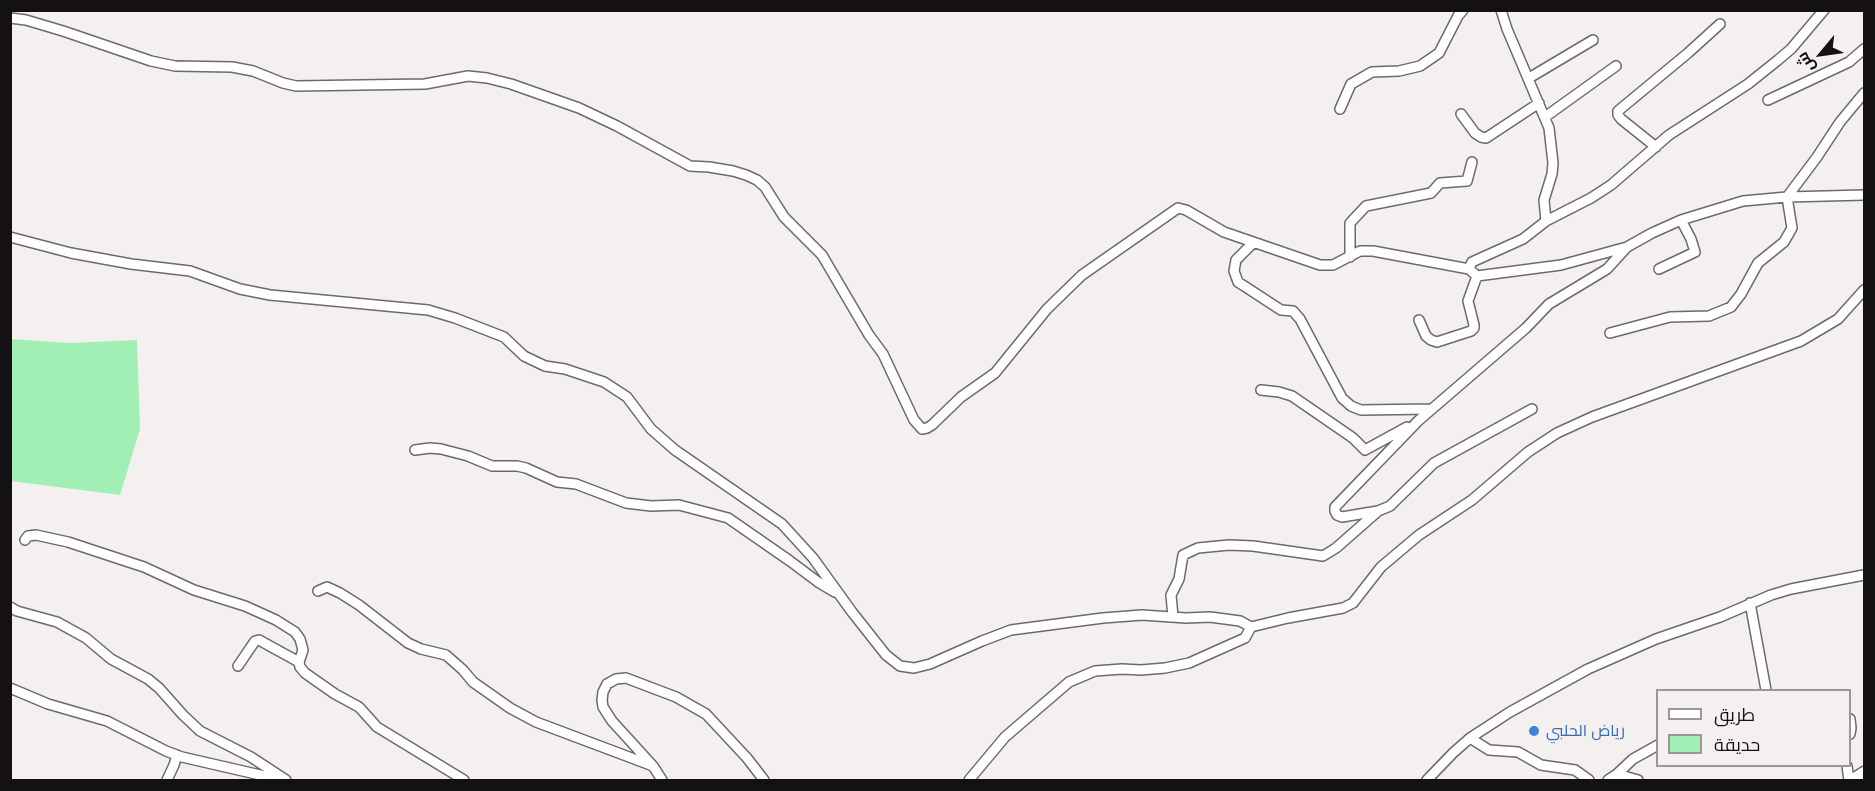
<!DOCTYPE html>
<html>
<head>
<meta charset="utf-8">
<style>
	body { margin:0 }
	#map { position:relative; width:1875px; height:791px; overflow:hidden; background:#f4f0ef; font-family:"PT Sans",Cairo,sans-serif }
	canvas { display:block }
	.frame { position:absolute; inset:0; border:12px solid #131111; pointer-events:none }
	.legend { position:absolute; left:1656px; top:689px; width:195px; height:78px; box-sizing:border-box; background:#f4f0ef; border:2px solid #9a9796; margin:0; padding:8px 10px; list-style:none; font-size:18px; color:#131111 }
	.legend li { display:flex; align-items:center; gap:12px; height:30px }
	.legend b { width:30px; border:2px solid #9a9796 }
	.north { position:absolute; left:1791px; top:24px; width:60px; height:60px; -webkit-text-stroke:4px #f4f0ef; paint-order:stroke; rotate:241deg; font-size:16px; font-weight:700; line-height:24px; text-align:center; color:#131111 }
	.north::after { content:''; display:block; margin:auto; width:21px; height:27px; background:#131111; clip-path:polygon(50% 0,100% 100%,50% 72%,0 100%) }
</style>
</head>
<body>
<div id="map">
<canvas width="1875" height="791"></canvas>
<div class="frame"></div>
<ul class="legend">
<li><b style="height:8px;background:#fff"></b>طريق</li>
<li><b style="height:16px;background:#a2efb6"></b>حديقة</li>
</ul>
<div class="north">ش</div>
</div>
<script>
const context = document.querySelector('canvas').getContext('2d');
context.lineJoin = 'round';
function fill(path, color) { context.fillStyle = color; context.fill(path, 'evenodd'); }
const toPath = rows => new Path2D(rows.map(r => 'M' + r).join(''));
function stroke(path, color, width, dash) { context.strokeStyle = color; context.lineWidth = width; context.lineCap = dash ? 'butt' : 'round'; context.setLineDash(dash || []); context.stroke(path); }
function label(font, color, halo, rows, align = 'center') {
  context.font = font + ' "PT Sans",Cairo,sans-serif'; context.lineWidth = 6; context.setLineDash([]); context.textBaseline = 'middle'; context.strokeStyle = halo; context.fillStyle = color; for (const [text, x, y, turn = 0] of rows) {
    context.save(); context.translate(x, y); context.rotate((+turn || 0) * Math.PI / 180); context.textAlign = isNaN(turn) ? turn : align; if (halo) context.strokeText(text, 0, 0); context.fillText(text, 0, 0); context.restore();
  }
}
fill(toPath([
	[10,339,70,343,137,340,140,429,120,495,11,481]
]), '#a2efb6');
const minor = toPath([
	[1501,10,1507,29,1549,128,1553,163,1552,174,1544,200,1546,221],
	[1824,10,1791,49,1778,60,1748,84,1669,135,1611,185,1591,198,1546,221,1523,239,1472,262,1469,269,1477,276,1561,265,1627,247,1652,233,1681,220,1743,201,1787,197,1864,195],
	[10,18,26,20,63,31,151,61,175,66,232,67,253,71,283,83,296,86,425,84,468,76,487,78,511,84,579,108,617,126,690,166,709,167,733,171,746,175,757,180,765,187,784,217,822,255,869,335,883,354,914,420,922,429,927,428,932,425,961,397,995,373,1047,309,1082,275,1178,208,1186,210,1224,232,1320,265,1333,265,1360,251,1373,251,1469,269],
	[1529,78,1593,40],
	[1768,100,1849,62,1864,49],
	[1340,109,1351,84,1372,72,1399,71,1420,66,1439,53,1458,16,1463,10],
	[1461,114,1475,133,1481,137,1486,138,1539,103],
	[1545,117,1616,66],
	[1656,147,1621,119,1618,115,1618,111,1688,53,1720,24],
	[10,237,71,253,131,264,190,271,240,289,270,295,428,310,455,318,504,337,524,356,545,366,565,369,604,382,627,397,651,429,675,450,782,524,813,558,852,612,886,655,900,666,914,668,930,664,982,641,1011,630,1103,618,1142,615,1186,618,1210,617,1240,621,1251,627],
	[1253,243,1236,260,1234,271,1238,282,1281,310,1293,311,1300,319,1342,398,1351,406,1361,410,1432,409],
	[1350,257,1350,223,1366,206,1431,193,1440,183,1467,181,1472,162],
	[1659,269,1695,252,1691,239,1681,220],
	[1419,320,1426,336,1431,340,1437,342,1471,331,1474,328,1474,325,1468,301,1477,276],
	[1610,333,1670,317,1709,316,1731,307,1741,294,1758,263,1784,242,1792,228,1787,197,1817,157,1840,122,1864,93],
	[1261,390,1279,392,1292,396,1353,438,1365,450,1407,427],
	[1532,409,1434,463,1390,506,1378,511,1342,517,1337,515,1335,511,1335,507,1418,421,1526,328,1549,304,1607,269,1627,247],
	[415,450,430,448,441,449,468,456,492,466,517,466,526,468,557,482,576,484,626,503,651,506,679,505,728,518,790,561,818,582,835,592],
	[25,540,28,536,36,535,68,542,144,567,194,590,245,606,276,620,295,632,300,639,303,650,299,662,300,667,305,673,335,694,359,707,377,727,464,780],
	[318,591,327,587,340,593,359,605,408,643,421,649,446,655,463,670,473,682,510,708,536,722,653,766],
	[1750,603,1766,690],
	[10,607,17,611,57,622,86,638,111,659,148,679,159,688,183,715,200,731,251,757,286,780],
	[1173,617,1171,595,1179,579,1183,555,1198,548,1229,545,1253,546,1323,556,1336,548,1377,512],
	[238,666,255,641,259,640,299,662],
	[10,688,48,704,107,721,166,751,182,757,282,780],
	[1850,719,1851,728,1850,734],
	[1470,738,1489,750,1518,752,1541,765,1575,770,1589,780],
	[1847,766,1849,780],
	[1617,774,1633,759,1658,745],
	[167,780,174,765,177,755],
	[662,780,653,766,612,721,603,707,602,700,603,692,607,684,616,679,626,678,676,697,706,714,747,758,764,780],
	[969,780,1005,737,1069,682,1095,671,1122,669,1141,670,1165,668,1189,663,1245,638,1251,627,1288,618,1343,608,1353,603,1381,567,1419,535,1472,500,1528,452,1557,433,1592,417,1801,341,1838,319,1864,290],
	[1427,780,1453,753,1470,738,1510,712,1588,669,1656,639,1720,617,1771,595,1791,589,1864,575],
	[1608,780,1617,774,1638,780]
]);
const tertiary = toPath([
	[1853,780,1864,773]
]);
stroke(minor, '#6d6a68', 12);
stroke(tertiary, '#6d6a68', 15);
stroke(minor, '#fff', 9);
stroke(tertiary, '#fff', 12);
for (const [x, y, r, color] of [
	[1534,731,6,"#3f7fe0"]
]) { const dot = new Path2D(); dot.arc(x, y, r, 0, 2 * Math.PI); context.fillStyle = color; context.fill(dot); stroke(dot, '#f4f0ef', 2); }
label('16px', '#366cbe', '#f4f0ef', [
	["رياض الحلبي",1546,731]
], 'left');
</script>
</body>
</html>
